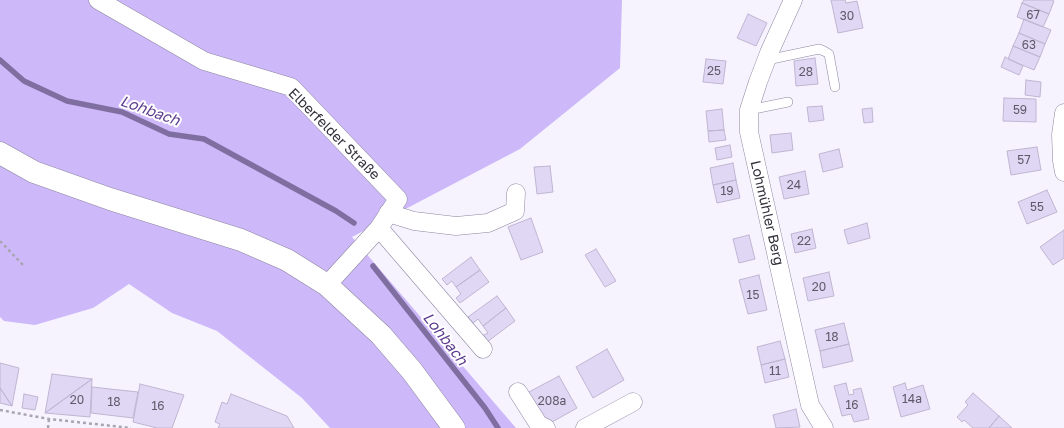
<!DOCTYPE html>
<html>
<head>
<meta charset="utf-8">
<style>
	body { margin:0 }
	canvas { display:block; background:#f6f3ff }
</style>
</head>
<body>
<canvas width="1064" height="428"></canvas>
<script>
const context = document.querySelector('canvas').getContext('2d');
context.lineJoin = 'round';
function fill(path, color) { context.fillStyle = color; context.fill(path, 'evenodd'); }
const toPath = rows => new Path2D(rows.map(r => 'M' + r).join(''));
function stroke(path, color, width, dash) { context.strokeStyle = color; context.lineWidth = width; context.lineCap = dash ? 'butt' : 'round'; context.setLineDash(dash || []); context.stroke(path); }
function label(font, color, halo, rows, align = 'center') {
  context.font = font + ' "Golos Text",sans-serif'; context.lineWidth = 4; context.setLineDash([]); context.textBaseline = 'middle'; context.strokeStyle = halo; context.fillStyle = color; for (const [text, x, y, turn = 0] of rows) {
    context.save(); context.translate(x, y); context.rotate((+turn || 0) * Math.PI / 180); context.textAlign = isNaN(turn) ? turn : align; if (halo) context.strokeText(text, 0, 0); context.fillText(text, 0, 0); context.restore();
  }
}
fill(toPath([
	[0,0,622,0,620,68,520,149,352,237,516,428,330,428,302,398,217,331,172,313,129,284,93,308,35,325,4,321,0,317]
]), '#cdb8fa');
stroke(toPath([
	[0,60,24,81,67,101,122,112,169,134,204,139,336,211,354,223],
	[373,266,485,408,498,428]
]), '#7f6ea0', 5.5);
const building = toPath([
	[831,0,845,0,846,3,857,1,863,28,838,33,831,0],
	[1024,0,1052,0,1054,1,1049,14,1022,3,1024,0],
	[1022,3,1049,14,1043,27,1017,17,1022,3],
	[748,14,767,23,756,46,737,38,748,14],
	[1024,19,1051,30,1045,44,1019,33,1024,19],
	[1019,33,1045,44,1040,57,1013,46,1019,33],
	[1013,46,1040,57,1034,70,1008,59,1013,46],
	[1005,57,1023,66,1019,75,1001,67,1005,57],
	[815,58,818,84,796,86,794,61,815,58],
	[706,59,726,61,723,84,703,82,706,59],
	[1026,80,1041,82,1040,97,1025,95,1026,80],
	[1004,98,1036,99,1036,122,1003,121,1004,98],
	[822,106,824,120,809,122,807,107,822,106],
	[872,108,873,122,864,123,862,109,872,108],
	[722,109,724,130,708,131,706,111,722,109],
	[724,130,726,140,709,142,708,131,724,130],
	[791,133,793,150,772,153,770,135,791,133],
	[730,145,732,157,717,160,715,148,730,145],
	[1037,147,1041,170,1011,175,1007,151,1037,147],
	[839,149,843,167,823,172,819,154,839,149],
	[733,163,736,180,713,185,710,168,733,163],
	[550,166,553,192,537,194,534,167,550,166],
	[805,171,809,194,784,199,779,177,805,171],
	[736,180,740,198,717,203,713,185,736,180],
	[1047,190,1057,212,1027,224,1018,202,1047,190],
	[531,218,543,252,521,260,508,227,531,218],
	[867,223,870,238,848,244,844,230,867,223],
	[812,229,816,248,795,253,791,234,812,229],
	[1064,230,1064,258,1053,265,1040,247,1064,230],
	[749,235,755,259,739,263,733,239,749,235],
	[596,249,616,281,605,287,585,255,596,249],
	[471,257,480,270,456,287,452,281,447,285,442,279,471,257],
	[480,270,489,282,460,303,456,298,461,294,456,287,480,270],
	[829,272,834,296,808,301,803,278,829,272],
	[759,275,767,310,748,314,739,280,759,275],
	[497,296,506,308,483,326,478,319,473,323,468,317,497,296],
	[506,308,515,321,487,342,482,336,488,333,483,326,506,308],
	[844,323,849,344,820,351,815,330,844,323],
	[780,341,785,359,761,365,757,347,780,341],
	[849,344,853,361,823,368,820,351,849,344],
	[607,349,624,380,593,398,576,367,607,349],
	[785,359,789,377,765,383,761,365,785,359],
	[0,363,19,368,12,406,0,388,0,363],
	[52,374,92,379,45,413,52,374],
	[559,376,577,408,545,426,527,393,559,376],
	[92,379,90,417,45,413,92,379],
	[846,383,849,395,854,394,853,390,861,388,869,419,854,422,851,414,842,416,834,386,846,383],
	[905,383,907,390,923,385,930,409,901,417,893,387,905,383],
	[140,384,184,395,172,428,157,428,133,422,140,384],
	[92,387,138,392,133,418,91,413,92,387],
	[0,388,12,406,0,403,0,388],
	[973,393,999,416,989,428,973,428,964,420,962,422,957,417,968,405,965,402,973,393],
	[24,394,38,397,35,410,22,408,24,394],
	[231,394,287,416,294,428,218,428,220,424,215,422,222,402,227,404,231,394],
	[796,409,800,427,776,428,773,415,796,409],
	[999,416,1012,428,989,428,999,416]
]);
fill(building, '#dfd7f3');
stroke(building, '#bfb6d2', 1);
const lane = toPath([
	[767,60,819,49,824,51,829,54,835,87],
	[749,110,788,102]
]);
const street = toPath([
	[98,0,204,61,291,87,398,199,379,228,327,285],
	[793,0,769,53,758,82,749,110,749,132,810,405,824,428],
	[1064,113,1061,135,1062,161,1064,172],
	[388,213,414,221,456,226,488,223,515,211,516,193],
	[379,228,483,349],
	[518,392,539,425,546,428],
	[585,428,633,402]
]);
const secondary = toPath([
	[0,153,34,172,110,199,241,240,287,260,327,285,381,335,412,371,454,428]
]);
stroke(lane, '#8e86a0', 10);
stroke(street, '#8e86a0', 19);
stroke(secondary, '#8e86a0', 23);
stroke(toPath([
	[0,241,23,265],
	[0,410,49,419,131,428],
	[48,428,49,419]
]), '#a8a5b1', 2.5, [3, 3]);
stroke(lane, '#fff', 9);
stroke(street, '#fff', 18);
stroke(secondary, '#fff', 22);
label('12px', '#5e5a69', null, [
	["67",1033,15],
	["30",847,16],
	["63",1029,45],
	["25",714,71],
	["28",806,72],
	["59",1020,110],
	["57",1024,160],
	["24",794,185],
	["19",727,191],
	["55",1037,207],
	["22",804,241],
	["20",819,287],
	["15",753,295],
	["18",832,337],
	["11",775,371],
	["14a",912,399],
	["20",77,400],
	["208a",552,401],
	["18",114,402],
	["16",852,405],
	["16",158,406]
]);
label('14px', '#33303b', '#fff', [
	["Elberfelder Straße",334,134,45],
	["Lohmühler Berg",767,213,77]
]);
label('italic 15px', '#5e3d8f', '#fff', [
	["Lohbach",150,111,20],
	["Lohbach",445,339,52]
]);
</script>
</body>
</html>
